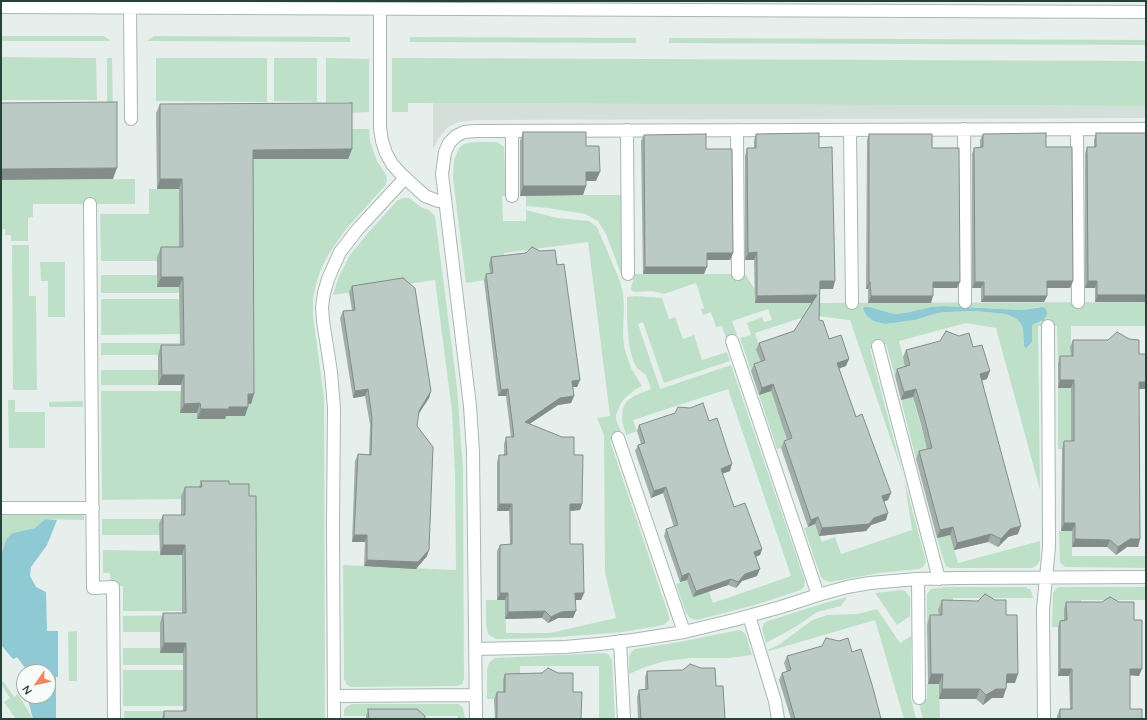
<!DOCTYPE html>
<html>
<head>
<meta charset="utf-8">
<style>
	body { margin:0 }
	#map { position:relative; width:1147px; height:720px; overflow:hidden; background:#e6efeb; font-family:Quicksand,sans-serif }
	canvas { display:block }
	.frame { position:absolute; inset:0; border:2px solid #24423a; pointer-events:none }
	.north { position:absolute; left:16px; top:664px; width:40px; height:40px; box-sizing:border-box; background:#f7fbf9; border:1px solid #a3b1ad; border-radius:50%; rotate:236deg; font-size:11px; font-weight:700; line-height:16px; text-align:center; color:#24423a }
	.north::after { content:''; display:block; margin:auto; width:14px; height:18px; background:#f4845f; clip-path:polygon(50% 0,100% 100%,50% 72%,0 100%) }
</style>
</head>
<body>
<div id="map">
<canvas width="1147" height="720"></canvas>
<div class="frame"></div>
<div class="north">N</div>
</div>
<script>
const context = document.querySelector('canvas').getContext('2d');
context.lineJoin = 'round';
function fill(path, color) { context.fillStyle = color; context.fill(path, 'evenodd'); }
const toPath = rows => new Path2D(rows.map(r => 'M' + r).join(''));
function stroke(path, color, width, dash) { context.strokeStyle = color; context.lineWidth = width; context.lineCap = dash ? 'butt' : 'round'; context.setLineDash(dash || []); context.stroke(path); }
fill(toPath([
	[433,103,1146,106,1146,118,476,120,459,122,448,127,438,139,433,150]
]), '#d4dfda');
fill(toPath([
	[1,36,104,36,111,41,1,41],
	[154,36,350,37,350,42,147,41],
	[410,37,636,38,636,43,410,42],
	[669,38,1146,40,1146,45,669,43],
	[1,57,96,58,97,100,1,100],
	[107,58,112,58,113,113,107,113],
	[156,58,267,58,267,102,156,101],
	[274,58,317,58,317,102,274,101],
	[326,58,369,59,369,112,348,113,348,102,326,102],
	[392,58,1146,61,1146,106,408,103,408,112,392,112],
	[348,129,369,129,370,141,377,161,386,175,387,180,385,186,346,229,328,255,321,269,316,284,313,299,313,316,324,398,325,719,254,719,182,496,181,499,102,500,101,391,185,391,181,413,197,413,198,419,225,419,225,416,245,416,244,404,251,404,249,159],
	[474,142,497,142,504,147,506,196,502,196,503,221,526,221,526,210,557,218,589,221,597,227,620,281,623,293,624,307,623,334,624,347,631,368,642,386,636,389,625,398,621,403,616,415,616,420,623,436,610,441,669,616,669,620,664,625,622,632,547,638,496,639,488,634,486,624,486,600,505,600,506,633,550,633,616,618,605,573,604,435,597,418,610,416,588,242,504,253,505,262,491,279,466,283,453,178,454,160,459,148,464,144],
	[135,179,135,204,33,204,33,217,28,218,28,241,11,241,11,235,5,235,5,229,3,229,2,240,1,240,1,180],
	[149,189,183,189,179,201,179,216,184,257,158,257,157,261,101,261,100,214,149,214],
	[526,195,621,195,621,274,606,234,598,221,585,214,548,208,526,206],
	[404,198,409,198,421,207,429,210,435,216,457,387,463,470,464,679,462,684,457,686,351,687,347,685,344,679,343,565,456,570,455,475,452,411,435,280,333,295,338,279,350,255,368,233,398,200],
	[12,245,29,245,29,296,36,296,37,390,13,390],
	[40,262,65,262,65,317,48,317,48,281,41,281],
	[635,274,745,274,754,288,818,303,1146,302,1146,326,1071,326,1071,364,1058,364,1057,326,1038,326,1040,490,996,328,966,323,899,341,907,373,895,376,886,344,870,349,926,562,923,567,919,569,879,573,830,582,824,580,821,577,804,528,815,524,822,542,835,537,841,554,912,530,904,478,850,320,810,315,755,333,760,348,757,350,763,367,751,371,740,338,751,335,747,323,762,317,764,322,772,320,768,309,732,321,737,334,726,338,722,326,716,327,711,312,703,315,701,309,704,308,696,283,664,294,653,291,635,292,632,291,631,288],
	[942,306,1021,310,1039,307,1046,309,1046,317,1041,322,1032,325,1031,328,1032,337,1024,346,1023,329,1021,324,1017,319,1006,314,975,311,947,312,938,313,915,320,885,324,873,321,866,315,863,309,896,314,910,312,931,307],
	[101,275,158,275,184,287,184,293,101,293],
	[636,296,662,298,669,319,675,317,683,339,694,335,702,360,727,352,730,361,664,383,643,322,638,324,660,389,731,365,805,581,804,587,801,590,755,605,697,620,690,618,686,613,676,584,687,580,709,592,713,603,791,576,728,389,633,420,637,431,626,435,622,421,623,408,627,401,634,396,651,389,646,375,637,368,633,361,629,344,627,319,627,297],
	[101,299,180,299,180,334,101,335],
	[101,343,185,343,185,355,101,355],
	[101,370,158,370,158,385,101,385],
	[1058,388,1071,388,1071,449,1058,449],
	[771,391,776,408,789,426,783,428,789,446,777,449,759,395],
	[913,397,929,455,916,459,901,400],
	[8,400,15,400,15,412,45,412,45,448,9,448],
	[83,401,83,407,49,407,49,402],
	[1,514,84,514,84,520,45,519,35,528,13,533,7,538,1,555],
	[102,519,186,519,160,524,159,535,102,535],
	[1059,531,1072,531,1072,556,1146,556,1146,568,1065,567,1060,562],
	[950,535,958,563,1040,541,1040,560,1037,565,1032,568,950,568,946,566,944,561,937,538],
	[103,550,159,551,160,555,186,555,198,594,182,595,182,611,123,611,123,586,111,586,110,573,103,573],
	[945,587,1026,587,1031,590,1033,598,953,598,953,610,939,625,927,625,927,594,931,589],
	[1060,587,1146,587,1146,600,1081,600,1081,609,1064,627,1052,627,1053,593,1056,588],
	[901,590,905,591,910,597,910,616,897,625,875,593],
	[847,597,841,606,817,612,797,626,766,643,762,629,764,623,768,621,825,603],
	[877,609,900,643,911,636,911,699,916,719,904,719,875,620,769,651,768,650,780,644,811,621,818,618,827,615,857,614],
	[186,615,160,632,123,632,123,616],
	[739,630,742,631,746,635,752,655,729,658,691,658,666,661,648,666,629,674,629,657,631,652,635,649,674,643],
	[77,631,77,681,69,681,68,632],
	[123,648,160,648,161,653,187,653,187,665,123,665],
	[604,653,608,654,612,660,615,719,599,719,599,666,520,666,520,680,503,699,487,699,487,669,489,663,495,658],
	[123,670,183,670,183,681,199,681,199,692,183,692,183,706,123,706],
	[3,681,14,697,18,694,33,719,16,719,4,702,10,698,1,684],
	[927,684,939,684,940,718,1034,718,1034,719,923,719,920,708,919,698,927,699],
	[352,704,459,704,463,708,465,719,458,719,457,716,344,716,344,710,346,707],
	[124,711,187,711,187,719,124,719]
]), '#bfe0c8');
fill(toPath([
	[942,306,1021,310,1043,307,1046,309,1047,314,1044,320,1032,325,1032,342,1026,348,1024,346,1023,329,1021,324,1017,319,1006,314,975,311,947,312,938,313,915,320,885,324,873,321,866,315,863,309,864,307,869,307,890,313,896,314,910,312,931,307],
	[45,519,57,520,47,545,31,567,30,576,36,587,46,592,47,631,58,631,58,677,56,677,56,719,33,719,27,696,48,696,48,672,28,672,17,657,13,659,1,645,1,555,7,538,13,533,35,528]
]), '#8ec9d4');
const minor = toPath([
	[1,7,1146,12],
	[130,8,131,119],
	[380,9,380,128,382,141,386,153,392,164,401,174,425,196,438,201,444,201],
	[964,129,965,302],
	[1077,129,1078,302],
	[627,130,628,274],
	[737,130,738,274],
	[850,130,852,303],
	[512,131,512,196],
	[90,204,93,588,113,587,114,719],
	[732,341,818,595],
	[878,346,939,579],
	[618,438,684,632],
	[1,508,93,508],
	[918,579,919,698],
	[749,616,775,701,778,719],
	[620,641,624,719],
	[475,649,565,647,599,644,633,640,684,632,734,620,781,607,818,595,847,587,870,583,917,579,957,578,1146,577],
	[334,696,476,695],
	[334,719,333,525,334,408,331,372,323,321,322,307,324,293,328,279,340,252,358,229,405,178],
	[476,719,473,452,470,406,442,174,445,152,449,143,456,136,464,132,475,131,1146,129],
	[1044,719,1043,609,1049,547,1048,326]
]);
stroke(minor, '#a8b8b2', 14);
stroke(minor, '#fff', 12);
fill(toPath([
	[160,104,352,149,348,159,253,159,251,404,248,404,245,416,226,416,225,419,197,419,197,413,180,413,181,385,158,385,158,355,161,345,180,345,179,287,157,287,157,257,161,247,179,247,179,189,157,189,156,113],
	[523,132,586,146,596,181,586,181,586,186,583,195,520,196,520,141],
	[1096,133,1146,133,1146,302,1095,302,1095,288,1085,288,1085,154,1087,147,1094,147,1094,140],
	[756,134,819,148,833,289,820,289,819,320,829,339,846,366,839,368,856,417,891,493,888,500,884,501,886,520,871,525,866,531,819,536,815,524,808,527,781,448,784,441,787,440,771,391,759,395,751,371,754,364,761,362,756,350,759,343,794,331,813,303,755,303,754,260,745,260,745,156,747,148,754,148,754,141],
	[869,134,932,148,960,282,957,288,933,288,931,303,868,303,868,289,866,289,867,140],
	[983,134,1073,281,1070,288,1047,288,1047,296,1044,302,981,302,981,288,972,288,972,154,974,148,980,147,980,140],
	[644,135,733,253,730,260,707,260,704,274,643,274,641,141],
	[491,257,557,265,580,380,577,387,572,387,574,396,571,403,558,405,529,424,574,455,582,504,580,510,570,511,570,544,584,593,581,600,575,600,573,618,558,618,548,623,542,618,505,619,505,600,497,600,497,551,500,545,510,544,509,511,497,511,497,462,499,455,504,455,504,444,506,437,511,437,506,396,498,396,484,280,486,274,490,273,489,264],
	[352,286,431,391,429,398,418,414,417,426,427,556,416,569,364,566,365,542,352,542,355,461,358,454,369,455,370,425,365,396,353,398,340,318,343,311,352,310,349,292],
	[1073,340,1139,354,1146,354,1146,389,1139,389,1140,539,1138,547,1127,547,1116,555,1107,547,1072,547,1072,531,1061,531,1062,449,1064,441,1071,441,1071,388,1058,388,1058,364,1060,356,1071,356,1070,347],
	[973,347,987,379,982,380,1018,534,1008,537,998,547,988,542,954,550,950,535,937,538,916,459,919,451,927,449,921,424,913,397,901,400,895,376,897,369,905,367,903,357,906,350],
	[709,421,730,471,722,474,734,507,762,549,760,555,756,557,757,576,742,581,736,588,728,585,693,597,687,580,680,582,664,536,666,529,674,527,663,493,651,498,635,451,638,445,641,444,637,431,639,425],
	[201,481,229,484,249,496,257,719,162,719,164,711,183,711,183,653,160,653,160,623,163,613,182,613,182,555,160,555,159,524,163,515,181,515,181,496,185,487,199,487],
	[942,600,1006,615,1015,683,1007,683,1003,698,992,698,983,705,976,699,939,699,939,684,928,684,927,625,930,615,939,615,938,610],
	[1066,602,1134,620,1139,676,1130,675,1130,709,1142,719,1057,719,1057,716,1060,709,1070,709,1069,676,1058,676,1058,627,1060,621,1064,620,1064,609],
	[852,652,881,719,791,719,779,680,782,673,787,672,784,663,787,656],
	[647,671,716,686,725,719,638,719,637,697,639,690,645,690,645,677],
	[505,674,573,692,581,719,495,719,494,699,497,692,503,692,503,680],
	[368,709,425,719,366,719,366,716]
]), '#a1aea9');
fill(toPath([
	[352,149,348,159,250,159,253,150],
	[117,168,113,179,1,180,1,169],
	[586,172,600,172,596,181,582,181],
	[160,179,182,179,179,189,157,189],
	[523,186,586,186,583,195,520,196],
	[757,252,754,260,745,260,748,253],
	[707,253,733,253,730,260,704,260],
	[645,267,707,267,704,274,643,274],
	[161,277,183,277,179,287,157,287],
	[820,281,835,281,833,289,817,289],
	[1047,281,1073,281,1070,288,1044,288],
	[1088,281,1097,281,1095,288,1085,288],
	[869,282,870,282,868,289,866,289],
	[933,282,960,282,957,288,931,288],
	[975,282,984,282,981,288,972,288],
	[817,295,815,303,755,303,757,296],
	[1097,295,1146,295,1146,302,1095,302],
	[871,296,933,296,931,303,868,303],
	[984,296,1047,296,1044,302,981,302],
	[849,359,846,366,835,370,837,363],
	[990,371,987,379,977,382,980,374],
	[162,375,184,375,181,385,158,385],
	[580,380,577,387,569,387,572,381],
	[1060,380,1074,380,1071,388,1058,388],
	[1139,382,1146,382,1146,389,1137,389],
	[773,384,771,391,759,395,762,388],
	[368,389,365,396,353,398,355,391],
	[508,389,506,396,498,396,501,390],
	[916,389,913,397,901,400,904,392],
	[431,391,429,398,416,418,419,411],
	[248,394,254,394,251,404,244,404],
	[574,396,571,403,558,405,522,429,525,422,560,398],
	[200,403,197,413,180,413,184,404],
	[229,407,248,407,245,416,226,416,225,419,197,419,201,409],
	[732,464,730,471,718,475,721,469],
	[666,487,663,493,651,498,654,491],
	[891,493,888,500,880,503,882,496],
	[499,504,512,504,509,511,497,511],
	[570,504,582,504,580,510,567,511],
	[888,513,886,520,871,525,866,531,819,536,822,528],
	[818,517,815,524,808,527,811,520],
	[1064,523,1075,523,1072,531,1061,531],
	[1021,526,1018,534,1008,537,998,547,1001,539,1010,529],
	[953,527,950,535,937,538,940,530],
	[991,534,988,542,954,550,957,543],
	[354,535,367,535,365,542,352,542],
	[1075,539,1110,540,1107,547,1072,547],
	[1130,539,1140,539,1138,547,1127,547,1116,555,1118,547],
	[163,545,185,545,182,555,160,555],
	[762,549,760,555,751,558,754,552],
	[429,550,427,556,416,569,364,566,367,560],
	[760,569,757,576,742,581,736,588,738,582,745,574],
	[689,573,687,580,680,582,682,576],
	[731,579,728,585,693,597,696,591],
	[500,593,508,593,505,600,497,600],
	[575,593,584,593,581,600,573,600],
	[545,611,542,618,505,619,508,612],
	[576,611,573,618,558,618,548,623,551,617,561,612],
	[164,643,186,643,183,653,160,653],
	[1060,669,1072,669,1069,676,1058,676],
	[1130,669,1142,669,1139,676,1127,675],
	[931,674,943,674,939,684,928,684],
	[1007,674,1018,674,1015,683,1003,683],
	[942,689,980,689,976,699,939,699],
	[996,689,1006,689,1003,698,992,698,983,705,986,695]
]), '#838d89');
const building = toPath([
	[117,102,117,168,1,169,1,103,117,102],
	[352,103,352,149,253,150,254,394,248,394,248,407,229,407,229,409,201,409,200,403,184,404,184,375,162,375,161,345,184,345,183,277,161,277,161,247,183,247,182,179,160,179,160,104,352,103],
	[523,132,586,132,586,146,599,146,600,172,586,172,586,186,523,186,523,132],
	[819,133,819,148,832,147,835,281,820,281,819,320,823,321,829,339,841,335,849,359,837,363,856,417,862,414,891,493,882,496,888,513,874,518,869,524,822,528,818,517,811,520,784,441,792,438,773,384,762,388,754,364,765,360,759,343,794,331,817,295,757,296,757,252,748,253,747,148,756,148,756,134,819,133],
	[1046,133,1046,147,1072,147,1073,281,1047,281,1047,296,984,296,984,282,975,282,974,148,983,147,983,134,1046,133],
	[1096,133,1146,133,1146,295,1097,295,1097,281,1088,281,1087,147,1096,147,1096,133],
	[706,134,706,149,732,149,733,253,707,253,707,267,645,267,644,135,706,134],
	[869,134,932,134,932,148,959,148,960,282,933,282,933,296,871,296,870,282,869,282,869,134],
	[532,247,540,251,555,250,557,265,564,264,580,380,572,381,574,396,560,398,525,422,562,437,574,437,574,455,583,455,582,504,570,504,570,544,583,544,584,593,575,593,576,611,561,612,551,617,545,611,508,612,508,593,500,593,500,545,512,544,512,504,499,504,499,455,507,455,506,437,514,437,508,389,501,390,486,274,493,273,491,257,526,253,532,247],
	[403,278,415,288,431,391,419,411,417,426,433,447,429,550,418,562,367,560,367,535,354,535,358,454,371,455,372,418,368,389,355,391,343,311,355,310,352,286,403,278],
	[946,331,959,336,969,333,973,347,982,345,990,371,980,374,1021,526,1010,529,1001,539,991,534,957,543,953,527,940,530,919,451,932,448,924,416,916,389,904,392,897,369,910,365,906,350,940,341,946,331],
	[1117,332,1129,339,1139,340,1139,354,1146,354,1146,382,1139,382,1140,539,1130,539,1118,547,1110,540,1075,539,1075,523,1064,523,1064,441,1074,441,1074,380,1060,380,1060,356,1073,356,1073,340,1108,340,1117,332],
	[703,403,709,421,717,418,732,464,721,469,734,507,745,503,762,549,754,552,760,569,745,574,738,582,731,579,696,591,689,573,682,576,666,529,678,525,666,487,654,491,638,445,645,443,639,425,675,413,678,407,690,408,703,403],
	[201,481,229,481,229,484,249,484,249,496,256,496,257,719,164,719,164,711,186,711,186,643,164,643,163,613,186,613,185,545,163,545,163,515,185,515,185,487,202,487,201,481],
	[985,594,995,600,1006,600,1006,615,1017,615,1018,674,1007,674,1006,689,996,689,986,695,980,689,942,689,943,674,931,674,930,615,942,615,942,600,978,601,985,594],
	[1110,597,1119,602,1134,602,1134,620,1142,620,1142,669,1130,669,1130,709,1142,709,1142,719,1060,719,1060,709,1072,709,1072,669,1060,669,1060,621,1067,620,1066,602,1102,602,1110,597],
	[826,638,839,641,848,638,852,652,861,649,873,688,881,719,795,719,782,673,791,670,787,656,822,646,826,638],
	[690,664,701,668,715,668,716,686,723,686,725,719,641,719,639,690,648,689,647,671,683,670,690,664],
	[548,668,558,673,573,673,573,692,582,692,581,719,497,719,497,692,505,692,505,674,542,673,548,668],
	[368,709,417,709,425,716,425,719,369,719,368,709]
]);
fill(building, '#bbcac4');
stroke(building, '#838d89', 1);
</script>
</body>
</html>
